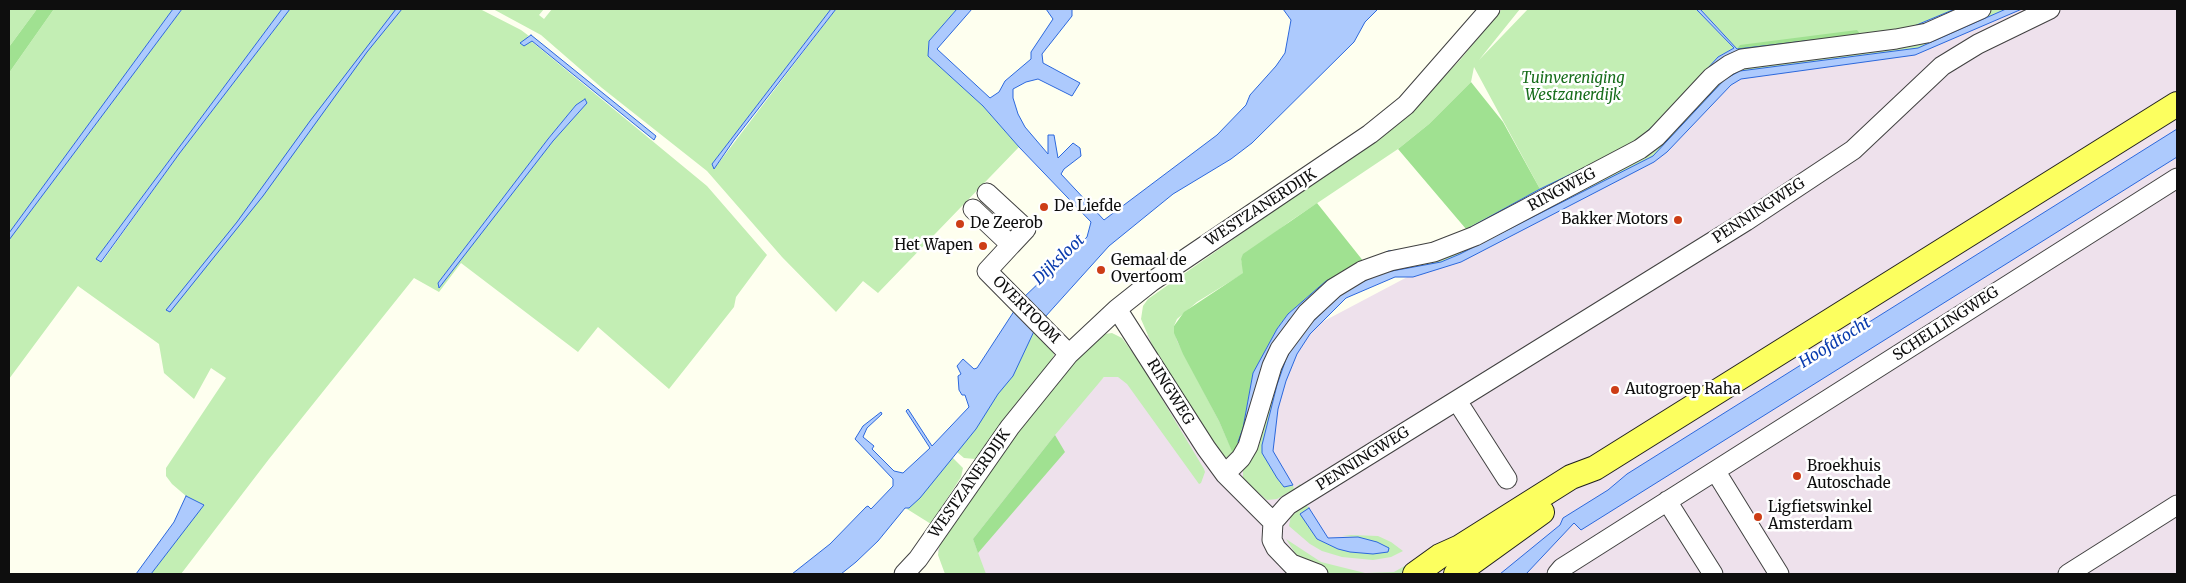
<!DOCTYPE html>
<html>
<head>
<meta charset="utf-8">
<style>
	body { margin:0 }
	#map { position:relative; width:2186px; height:583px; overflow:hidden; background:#feffef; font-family:Merriweather,serif }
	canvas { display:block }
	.frame { position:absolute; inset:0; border:10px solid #0e0e0e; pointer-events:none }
</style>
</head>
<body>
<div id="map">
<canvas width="2186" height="583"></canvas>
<div class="frame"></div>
</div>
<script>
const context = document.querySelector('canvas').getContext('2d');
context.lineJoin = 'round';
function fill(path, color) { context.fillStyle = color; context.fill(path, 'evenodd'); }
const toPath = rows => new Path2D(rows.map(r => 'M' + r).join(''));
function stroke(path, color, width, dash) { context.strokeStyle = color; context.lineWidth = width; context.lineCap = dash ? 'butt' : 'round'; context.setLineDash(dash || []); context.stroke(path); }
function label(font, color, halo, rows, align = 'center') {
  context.font = font + ' Merriweather,serif'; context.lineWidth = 5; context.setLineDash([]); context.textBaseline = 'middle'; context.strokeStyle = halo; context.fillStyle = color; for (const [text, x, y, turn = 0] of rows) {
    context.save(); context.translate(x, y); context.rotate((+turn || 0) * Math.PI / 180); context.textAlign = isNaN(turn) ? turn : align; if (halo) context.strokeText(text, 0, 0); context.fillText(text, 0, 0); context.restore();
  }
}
fill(toPath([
	[1986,9,2177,9,2177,574,950,574,933,542,1155,328,1290,339,1483,237,1738,66]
]), '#eee1ec');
fill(toPath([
	[9,9,37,9,9,47],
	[54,9,173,9,9,233,9,73],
	[182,9,282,9,96,259,102,262,179,154,290,9,480,9,521,30,529,36,527,37,529,42,531,41,707,186,767,255,736,297,734,307,669,389,598,327,578,352,461,263,439,292,414,278,269,459,181,574,151,574,203,505,186,496,172,484,166,476,166,468,226,378,211,368,194,399,164,373,159,344,78,286,9,379,9,240],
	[585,99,587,103,553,141,439,287,438,283,548,139,576,105],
	[493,9,544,9,539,15,544,19,552,9,831,9,712,164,714,169,836,9,957,9,929,41,928,56,983,106,1019,147,878,293,863,281,836,312,782,257,707,171,602,88,541,35],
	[1502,9,1520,9,1479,60,1528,9,1696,9,1734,48,1718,57,1663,117,1633,144,1540,189,1474,67,1471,82,1429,124,1398,149,1289,222,1241,259,1244,273,1197,302,1177,319,1174,326,1177,341,1219,421,1234,455,1228,458,1223,456,1153,347,1141,319,1143,306,1148,299,1402,121,1460,60],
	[1700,9,1955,9,1907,29,1737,49],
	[1988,9,2006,9,1918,48,1740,71,1653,156,1460,254,1441,262,1381,273,1346,290,1286,359,1277,385,1262,445,1262,453,1284,487,1293,485,1294,489,1300,484,1303,489,1292,495,1289,492,1277,499,1267,500,1243,480,1243,470,1277,364,1342,285,1636,155,1728,68,1890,44],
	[1036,327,1051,339,1054,355,1049,365,975,459,964,458,957,452,998,394],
	[1112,333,1122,338,1141,364,1204,469,1205,472,1201,483,1199,484,1127,384,1118,377,1104,377,1055,435,973,539,986,574,945,574,938,555,941,535,999,453,1097,335],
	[952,457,963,468,961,477,931,524,907,509],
	[1306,505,1309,508,1300,514,1317,539,1338,549,1373,554,1358,537,1342,536,1351,535,1378,536,1391,542,1403,551,1391,557,1373,560,1342,557,1322,551,1310,544,1289,526,1291,516],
	[1286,539,1321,562,1365,573,1394,572,1422,556,1404,574,1330,574,1297,556]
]), '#c3eeb4');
fill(toPath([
	[37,9,54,9,9,73,9,47],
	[1857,30,1861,35,1737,49,1740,45],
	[1471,82,1503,122,1540,189,1466,229,1398,149,1429,124],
	[1317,203,1364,262,1326,281,1288,314,1277,329,1253,373,1243,428,1238,442,1241,448,1234,456,1219,421,1183,354,1174,333,1174,326,1184,312,1243,273,1241,259,1243,254],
	[1055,435,1065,452,978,553,973,539]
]), '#a0e191');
const water = toPath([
	[173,9,182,9,9,240,9,233,173,9],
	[282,9,290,9,179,154,101,262,96,259,282,9],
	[396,9,402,9,367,52,263,196,170,312,166,310,237,222,310,121,396,9],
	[831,9,836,9,734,140,714,169,712,164,831,9],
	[957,9,972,9,937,49,990,98,999,92,1005,81,1031,59,1031,52,1053,19,1046,9,1072,9,1072,16,1042,54,1043,63,1080,83,1072,96,1038,79,1026,82,1013,89,1013,98,1018,114,1025,127,1048,154,1048,135,1054,135,1058,158,1073,143,1080,148,1081,156,1064,169,1061,174,1104,220,1217,135,1246,105,1250,95,1276,66,1285,53,1291,20,1283,9,1378,9,1365,22,1354,42,1252,143,1231,159,1173,194,1109,246,1036,327,1013,376,998,394,976,429,920,498,909,508,905,508,878,541,856,562,841,574,792,574,830,544,866,507,868,506,871,509,893,486,893,479,855,439,863,426,881,412,882,414,867,428,863,437,874,446,872,449,894,471,903,473,930,448,906,411,908,409,932,446,969,407,965,395,962,395,959,390,958,376,961,374,957,366,963,359,974,369,977,368,1022,299,1087,237,1091,222,1019,147,983,106,928,56,929,41,957,9],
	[1696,9,1700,9,1737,49,1907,29,1955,9,1963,9,1903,32,1732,53,1716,62,1665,119,1636,145,1451,241,1435,247,1390,253,1375,259,1388,251,1425,247,1447,240,1540,189,1633,144,1663,117,1718,57,1734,48,1696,9],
	[2006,9,2022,9,1915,55,1741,79,1731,85,1667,152,1654,162,1461,262,1413,277,1395,277,1346,298,1310,334,1297,354,1286,381,1278,409,1273,451,1293,485,1284,487,1277,478,1262,453,1262,445,1277,385,1286,359,1296,340,1309,325,1346,290,1381,273,1441,262,1460,254,1653,156,1725,79,1740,71,1918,48,2006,9],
	[531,35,656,136,654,140,532,41,524,46,520,43,531,35],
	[585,99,587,103,553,141,439,288,438,283,548,139,576,105,585,99],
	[2177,129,2177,157,1581,530,1574,523,1526,574,1500,574,1560,525,1563,518,1608,490,1627,474,2177,129],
	[1365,261,1328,283,1289,320,1277,340,1241,448,1238,442,1243,428,1253,373,1277,329,1288,314,1326,281,1365,261],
	[186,496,204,505,151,574,136,574,174,522,186,496],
	[1309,508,1328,538,1358,537,1377,542,1389,548,1388,552,1373,554,1350,552,1338,549,1317,539,1300,514,1309,508]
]);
fill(water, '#adcafd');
stroke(water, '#2c68dc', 1);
const minor = toPath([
	[987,193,1026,229,1011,245],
	[973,209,1011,245,987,271,1069,354],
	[1117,309,1206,448,1225,474,1273,522],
	[1457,401,1507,479],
	[1716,472,1779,574],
	[1225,474,1241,458,1248,446,1272,366,1280,349,1307,313,1334,288,1362,271,1390,261,1434,252,1475,236,1640,149,1656,137,1712,77,1729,65,1742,59,1896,39,1927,33,1981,9],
	[1667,501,1713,574],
	[1273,522,1288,505,1746,221,1853,150,1942,66,1978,44,2050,9],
	[1273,522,1272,540,1276,548,1301,574],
	[1292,564,1318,574],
	[904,574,918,559,1010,427,1069,354,1117,309,1151,282,1370,134,1406,105,1490,9],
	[1557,574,1562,568,2177,178],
	[2068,574,2177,505]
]);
const major = toPath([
	[1415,574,1440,556,1460,547,1571,477,1595,468,2177,104],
	[1456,574,1542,512]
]);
stroke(minor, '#414141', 21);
stroke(major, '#1f1f1f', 26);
stroke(minor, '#fff', 19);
stroke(major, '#fcff5f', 24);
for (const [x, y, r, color] of [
	[1044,207,5,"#cd3d16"],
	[1678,220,5,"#cd3d16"],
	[960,224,5,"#cd3d16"],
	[983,246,5,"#cd3d16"],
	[1101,270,5,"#cd3d16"],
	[1615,390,5,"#cd3d16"],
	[1797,476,5,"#cd3d16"],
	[1758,517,5,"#cd3d16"]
]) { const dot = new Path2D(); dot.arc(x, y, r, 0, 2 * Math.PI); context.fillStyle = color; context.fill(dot); stroke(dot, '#fff', 2); }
label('italic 15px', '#176d1b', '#fff', [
	["Tuinvereniging",1573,79],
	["Westzanerdijk",1573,96]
]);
label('15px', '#0e0e0e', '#fff', [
	["RINGWEG",1562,190,-28],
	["WESTZANERDIJK",1261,208,-33],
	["PENNINGWEG",1759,211,-33],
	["OVERTOOM",1026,310,45],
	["SCHELLINGWEG",1946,324,-33],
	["RINGWEG",1170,392,58],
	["PENNINGWEG",1363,459,-32],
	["WESTZANERDIJK",970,484,-55]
]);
label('15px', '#0e0e0e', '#fff', [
	["De Liefde",1054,207],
	["Bakker Motors",1668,220,"right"],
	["De Zeerob",970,224],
	["Het Wapen",973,246,"right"],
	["Gemaal de",1111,261],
	["Overtoom",1111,278],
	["Autogroep Raha",1625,390],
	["Broekhuis",1807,467],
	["Autoschade",1807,484],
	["Ligfietswinkel",1768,508],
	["Amsterdam",1768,525]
], 'left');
label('italic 16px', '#093bae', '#fff', [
	["Dijksloot",1059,260,-44],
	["Hoofdtocht",1835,343,-32]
]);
</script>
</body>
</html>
